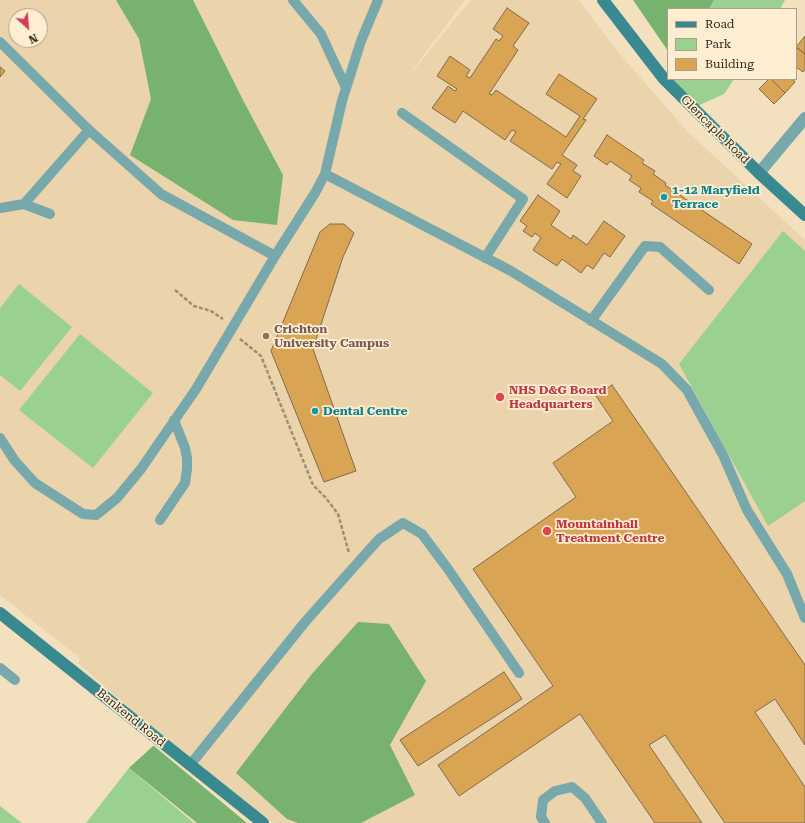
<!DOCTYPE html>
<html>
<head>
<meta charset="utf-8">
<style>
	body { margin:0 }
	#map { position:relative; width:805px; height:823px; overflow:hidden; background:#f3e0be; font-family:"Roboto Serif",serif }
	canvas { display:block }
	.legend { position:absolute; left:667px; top:8px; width:130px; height:72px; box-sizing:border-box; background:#fdeed2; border:1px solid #ab9f89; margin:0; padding:5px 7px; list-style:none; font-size:12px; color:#30291c }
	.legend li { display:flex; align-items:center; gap:8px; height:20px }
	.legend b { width:20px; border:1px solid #ab9f89 }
	.north { position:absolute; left:8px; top:8px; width:40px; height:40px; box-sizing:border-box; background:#fdeed2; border:1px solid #ab9f89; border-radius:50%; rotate:154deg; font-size:11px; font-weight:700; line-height:16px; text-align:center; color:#30291c }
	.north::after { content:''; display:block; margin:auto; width:14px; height:18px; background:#cf3f5b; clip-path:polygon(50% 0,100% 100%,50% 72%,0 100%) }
</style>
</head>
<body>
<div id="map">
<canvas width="805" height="823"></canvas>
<ul class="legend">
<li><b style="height:5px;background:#398a90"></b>Road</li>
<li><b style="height:11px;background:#9ad191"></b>Park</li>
<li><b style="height:11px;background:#d9a555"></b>Building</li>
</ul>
<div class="north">N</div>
</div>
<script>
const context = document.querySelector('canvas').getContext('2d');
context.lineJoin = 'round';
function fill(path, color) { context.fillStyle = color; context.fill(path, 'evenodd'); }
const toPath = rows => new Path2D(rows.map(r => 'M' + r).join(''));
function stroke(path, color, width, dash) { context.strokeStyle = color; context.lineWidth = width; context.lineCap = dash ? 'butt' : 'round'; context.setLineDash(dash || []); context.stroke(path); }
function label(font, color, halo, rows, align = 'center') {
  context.font = font + ' "Roboto Serif",serif'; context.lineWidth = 3.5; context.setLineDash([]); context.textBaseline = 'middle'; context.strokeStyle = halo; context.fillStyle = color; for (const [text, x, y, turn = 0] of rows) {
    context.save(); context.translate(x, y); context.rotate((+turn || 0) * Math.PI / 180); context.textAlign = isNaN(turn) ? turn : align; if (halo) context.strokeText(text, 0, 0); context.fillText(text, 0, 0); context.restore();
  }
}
fill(toPath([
	[0,0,465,0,403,83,471,0,579,0,617,51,688,132,805,240,805,823,274,823,215,781,177,751,78,663,81,659,0,595],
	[16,16,40,16,40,40,16,40]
]), '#ebd4ab');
fill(toPath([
	[714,0,785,0,780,9,709,9],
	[668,79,734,79,724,94,693,108],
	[783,231,805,251,805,501,768,526,679,364],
	[19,284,72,327,20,391,0,375,0,308],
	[80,334,153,393,93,468,19,410],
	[129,768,194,823,86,823],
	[0,806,22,823,0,823]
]), '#9ad191');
fill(toPath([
	[116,0,193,0,244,102,283,175,277,225,233,220,130,155,151,99,139,39],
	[633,0,714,0,709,9,668,9,668,51],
	[358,622,389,624,426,681,390,745,415,795,361,823,298,823,287,819,236,773,311,675],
	[153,746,154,746,247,823,197,823,129,768]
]), '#77b26e');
const building = toPath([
	[507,8,529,23,513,46,518,50,489,94,492,95,496,90,566,137,580,116,546,94,559,74,597,99,583,119,586,120,562,155,577,165,573,171,581,176,567,198,547,184,561,164,557,162,552,169,510,141,516,132,512,130,505,140,463,111,455,123,432,108,448,86,455,91,457,89,437,76,450,56,470,70,466,76,470,78,496,39,499,41,503,36,493,29,507,8],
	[805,36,805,54,796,47,805,36],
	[796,47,805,54,805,69,803,72,796,67,796,47],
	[0,67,5,71,0,77,0,67],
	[769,79,771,79,785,93,774,104,759,89,769,79],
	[771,79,793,79,795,82,785,93,771,79],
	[607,135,644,160,642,163,655,171,653,174,666,183,665,185,752,244,739,264,651,204,653,201,639,192,641,188,629,180,632,176,610,161,607,165,594,156,607,135],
	[538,195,560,211,551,225,571,239,573,235,587,245,604,221,625,236,610,257,604,253,593,269,587,265,581,273,562,259,557,266,533,250,541,238,535,233,532,237,523,231,527,226,520,221,538,195],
	[330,224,344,224,354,233,343,257,313,349,356,471,324,482,271,351,320,232,330,224],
	[612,385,805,665,805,745,775,699,755,712,805,787,805,823,725,823,665,735,649,745,702,823,655,823,580,714,459,796,438,765,553,686,473,569,576,497,553,463,613,421,596,396,612,385],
	[504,672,522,699,418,766,400,740,504,672]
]);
fill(building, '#d9a555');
stroke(building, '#806b4e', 1);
stroke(toPath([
	[175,290,194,306,211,311,223,319],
	[240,339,261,356,313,485,326,498,338,514,349,553]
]), '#9d8f77', 2.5, [4, 2]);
stroke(toPath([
	[293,0,321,34,346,88],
	[0,42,89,130,161,194,275,256],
	[402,113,523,199,485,258],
	[325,174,511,271,662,364,687,390,723,455,747,510,787,574,805,618],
	[24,204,89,130],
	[0,208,24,204,50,214],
	[591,321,645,246,660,247,709,290],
	[0,438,15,461,35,483,83,514,96,515,117,498,141,469,196,389,275,256,315,193,325,174,342,101,361,41,378,0],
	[160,520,185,483,187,469,187,458,185,448,174,420],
	[0,668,15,680],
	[190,765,305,622,353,568,379,539,403,523,422,534,448,569,519,673],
	[545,823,541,817,543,800,555,791,572,787,585,798,602,823]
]), '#77a8ab', 10);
stroke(toPath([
	[759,173,805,118]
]), '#77a8ab', 12);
stroke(toPath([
	[603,0,664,79,759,173,805,215],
	[0,613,263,823]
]), '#398a90', 12);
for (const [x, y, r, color] of [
	[664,197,4,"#0f9aa8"],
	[266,336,4,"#8d6e63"],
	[500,397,5,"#e0444e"],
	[315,411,4,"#0f9aa8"],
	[547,531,5,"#e0444e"]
]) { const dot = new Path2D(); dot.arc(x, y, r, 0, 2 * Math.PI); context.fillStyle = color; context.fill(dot); stroke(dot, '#fdeed2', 1.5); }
label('12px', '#30291c', '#fdeed2', [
	["Glencaple Road",715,130,45],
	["Bankend Road",131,718,39]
]);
label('bold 12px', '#0d838f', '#fdeed2', [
	["1-12 Maryfield",672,190],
	["Terrace",672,204],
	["Dental Centre",323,411]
], 'left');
label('bold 12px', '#785e54', '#fdeed2', [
	["Crichton",274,329],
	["University Campus",274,343]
], 'left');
label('bold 12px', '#be3a42', '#fdeed2', [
	["NHS D&G Board",509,390],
	["Headquarters",509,404],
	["Mountainhall",556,524],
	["Treatment Centre",556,538]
], 'left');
</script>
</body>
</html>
